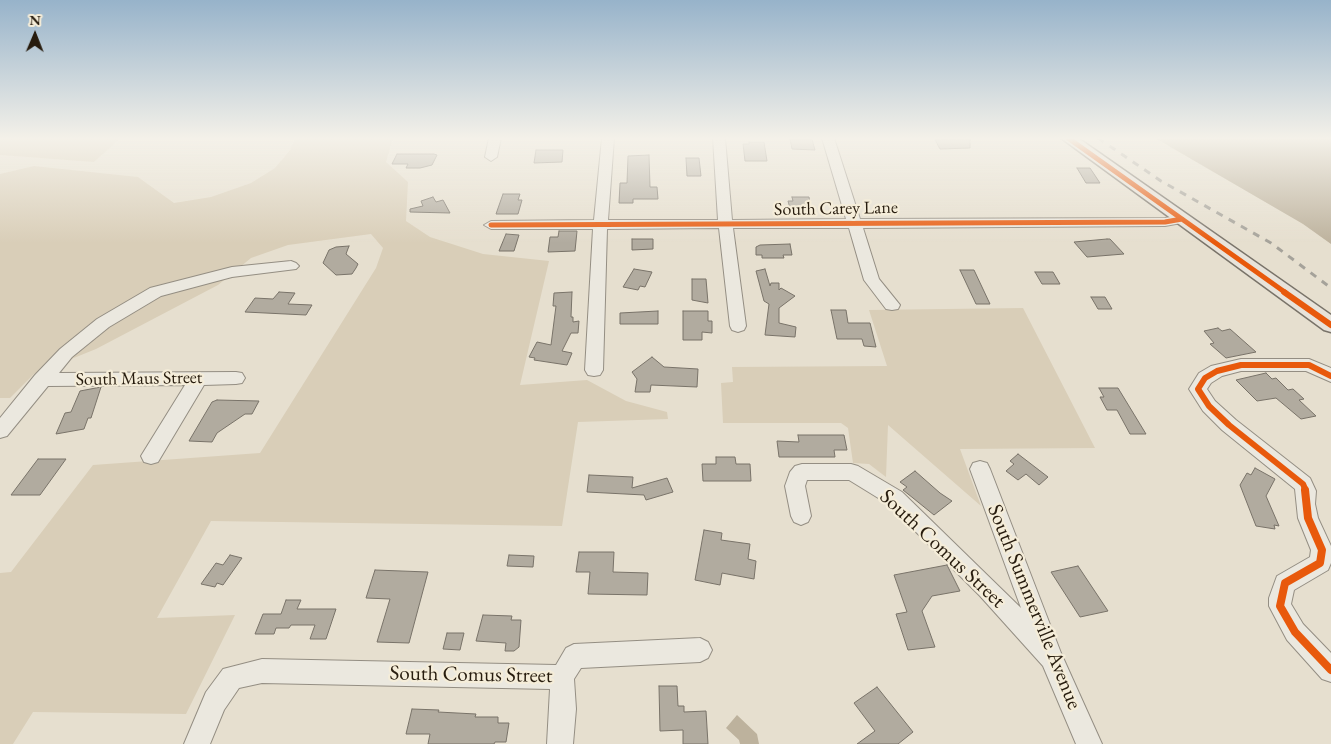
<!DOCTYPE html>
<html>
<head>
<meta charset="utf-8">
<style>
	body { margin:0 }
	#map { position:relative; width:1331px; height:744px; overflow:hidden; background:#e6dfcf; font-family:"EB Garamond",serif }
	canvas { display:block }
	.north { position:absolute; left:10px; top:10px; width:50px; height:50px; -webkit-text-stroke:4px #f5edd9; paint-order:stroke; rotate:1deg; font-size:14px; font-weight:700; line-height:20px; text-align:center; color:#271c0e }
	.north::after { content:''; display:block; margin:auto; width:18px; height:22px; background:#271c0e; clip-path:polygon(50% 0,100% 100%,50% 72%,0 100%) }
</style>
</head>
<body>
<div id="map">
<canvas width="1331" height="744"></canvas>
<div class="north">N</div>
</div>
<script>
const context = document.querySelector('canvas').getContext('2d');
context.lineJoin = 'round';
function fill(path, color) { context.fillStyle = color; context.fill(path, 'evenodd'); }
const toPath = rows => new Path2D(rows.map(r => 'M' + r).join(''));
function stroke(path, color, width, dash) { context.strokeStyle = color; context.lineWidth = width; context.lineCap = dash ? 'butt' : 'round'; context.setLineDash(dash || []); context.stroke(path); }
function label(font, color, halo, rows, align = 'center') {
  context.font = font + ' "EB Garamond",serif'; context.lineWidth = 4.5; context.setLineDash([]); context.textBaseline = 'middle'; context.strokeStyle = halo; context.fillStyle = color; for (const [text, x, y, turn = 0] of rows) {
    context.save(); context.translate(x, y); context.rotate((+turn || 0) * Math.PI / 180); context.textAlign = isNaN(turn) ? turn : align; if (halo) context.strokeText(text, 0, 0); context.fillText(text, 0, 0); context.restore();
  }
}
fill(toPath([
	[0,138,121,138,94,162,0,155],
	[295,138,391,138,393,139,386,162,408,182,406,221,430,237,483,254,549,261,520,385,587,380,626,401,667,412,668,419,578,422,562,526,211,521,157,618,235,615,186,714,33,712,13,744,0,744,0,573,11,572,93,465,260,453,376,268,383,248,371,234,288,245,251,258,218,285,96,349,34,374,10,398,0,398,0,174,34,166,138,177,174,203,211,197,251,183,275,168,290,150],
	[1023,308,1095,448,960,449,981,506,888,425,886,477,869,464,853,463,848,428,841,423,723,423,721,383,733,382,732,367,887,366,869,310]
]), '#d9ceb8');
fill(toPath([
	[1155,138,1331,138,1331,244,1303,224],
	[737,715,757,734,759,744,740,744,739,740,726,728]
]), '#bdb29d');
const building = toPath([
	[934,138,970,138,970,148,940,149,934,138],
	[790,139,812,139,815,150,792,149,790,139],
	[749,142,764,142,767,161,745,161,743,144,749,144,749,142],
	[536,150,563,150,562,162,534,163,536,150],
	[397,154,434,154,437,155,432,165,420,168,406,168,408,164,392,164,397,154],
	[649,155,650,187,657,187,658,199,633,199,633,203,619,203,620,183,627,183,628,156,649,155],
	[686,158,699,158,701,176,687,176,686,158],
	[1077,168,1090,168,1100,183,1086,183,1077,168],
	[503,194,520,194,518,200,522,200,518,214,496,214,503,194],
	[433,197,436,202,443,200,450,213,410,212,410,209,423,206,421,201,433,197],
	[792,197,809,197,811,209,808,209,808,212,791,212,788,201,793,201,792,197],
	[559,231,577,231,575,251,548,252,550,237,558,237,559,231],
	[506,234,519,235,514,251,499,251,506,234],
	[632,239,653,239,653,249,632,250,632,239],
	[1107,239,1110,239,1124,254,1087,257,1074,242,1107,239],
	[790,244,792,255,783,255,784,258,762,258,762,255,756,255,756,247,760,245,790,244],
	[349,246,346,254,358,264,356,268,352,274,336,275,323,263,329,250,336,247,349,246],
	[634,269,652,272,645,287,640,286,638,290,623,287,634,269],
	[765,269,770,286,771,283,779,283,779,290,781,288,795,296,779,308,779,323,796,327,795,337,765,335,769,304,764,301,756,271,765,269],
	[960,270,974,270,990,304,976,304,960,270],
	[1035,272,1053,272,1060,284,1042,284,1035,272],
	[692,279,706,279,708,303,692,300,692,279],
	[279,292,295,293,288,304,312,305,306,315,245,312,255,298,273,299,279,292],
	[572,292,571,317,573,317,573,322,579,321,578,333,571,333,562,351,572,353,567,365,534,360,535,358,529,357,537,342,551,345,556,306,553,306,554,293,572,292],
	[1091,297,1105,297,1112,309,1098,309,1091,297],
	[831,310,846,310,848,323,870,323,876,347,864,346,862,339,837,339,831,310],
	[658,311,658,324,620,324,620,313,658,311],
	[683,311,708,311,708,321,712,321,712,333,702,332,702,340,683,340,683,311],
	[1218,328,1222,331,1230,329,1256,352,1226,358,1210,344,1214,343,1204,331,1218,328],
	[652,357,664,367,698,369,697,387,651,385,650,392,635,392,637,379,632,372,652,357],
	[1266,373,1272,379,1276,378,1288,390,1293,389,1304,399,1299,400,1316,416,1301,419,1276,398,1257,401,1236,380,1266,373],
	[101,387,91,418,88,418,84,429,56,434,65,413,71,412,80,391,101,387],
	[1099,388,1118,388,1146,434,1130,434,1117,410,1107,410,1100,397,1104,397,1099,388],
	[217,400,259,401,252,414,245,414,217,433,212,442,189,441,212,402,217,400],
	[798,435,844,435,847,450,834,450,835,457,779,457,777,441,799,442,798,435],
	[1018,454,1048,477,1039,485,1026,474,1018,480,1006,471,1014,464,1010,461,1018,454],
	[716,457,735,457,736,464,750,464,751,481,703,481,702,464,716,464,716,457],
	[38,459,66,459,40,495,11,495,38,459],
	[1255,468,1275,479,1266,496,1279,526,1274,525,1275,529,1256,526,1240,485,1247,473,1251,475,1255,468],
	[915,471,940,493,952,501,934,515,913,498,903,490,907,487,900,482,915,471],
	[589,475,633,477,632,488,667,478,673,492,646,500,644,495,587,492,589,475],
	[704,530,722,533,721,540,750,544,748,559,756,561,754,579,722,573,720,585,695,580,704,530],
	[579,552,614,552,613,572,648,573,647,595,588,594,590,572,576,572,579,552],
	[230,555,242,558,223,585,217,583,215,587,201,584,216,563,223,565,230,555],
	[509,555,534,556,533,567,507,566,509,555],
	[947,565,960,591,932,596,922,611,935,647,908,650,896,614,907,612,894,575,947,565],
	[1078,566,1108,611,1080,617,1051,572,1078,566],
	[375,570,428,572,409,643,377,642,390,599,366,598,375,570],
	[286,600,301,600,297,609,336,609,326,639,310,639,315,625,291,625,289,628,276,628,274,634,255,634,263,614,281,614,286,600],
	[483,615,512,616,511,620,521,620,519,647,514,651,505,651,506,643,476,641,483,615],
	[447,633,464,633,460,650,443,649,447,633],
	[659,686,677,686,678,706,684,706,684,712,706,711,708,744,683,744,683,730,660,731,659,686],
	[877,687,913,732,898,744,857,744,875,731,854,703,877,687],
	[412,709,439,710,438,712,476,714,475,717,498,717,498,723,509,723,506,742,495,742,494,744,428,744,430,734,406,734,412,709]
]);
fill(building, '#b1ab9f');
stroke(building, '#797369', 1);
const minor = toPath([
	[489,138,501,138,497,157,491,161,485,157,489,138],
	[602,138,614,138,608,220,718,220,713,138,725,138,732,220,846,219,822,138,834,138,860,219,1165,218,1182,215,1189,219,1187,222,1165,226,863,228,879,279,900,305,898,309,892,310,886,309,864,280,849,228,733,228,746,326,744,330,738,332,732,330,730,326,719,228,607,229,603,370,600,375,594,376,588,375,585,370,593,229,491,229,484,225,491,221,594,220,602,138],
	[291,261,296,263,299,266,296,269,232,277,161,296,109,327,72,357,59,373,236,372,242,373,245,378,242,383,236,384,204,385,158,462,151,464,144,462,141,456,185,385,48,386,7,436,0,438,0,418,35,375,60,349,97,319,150,288,232,267,291,261],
	[1241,359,1309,359,1331,368,1331,382,1306,371,1241,371,1222,376,1211,383,1207,389,1215,401,1236,420,1310,478,1316,491,1315,504,1318,518,1331,546,1331,563,1328,570,1294,590,1291,604,1303,624,1331,653,1331,682,1322,679,1287,640,1269,606,1269,598,1277,576,1310,557,1311,550,1298,518,1295,489,1222,430,1203,411,1189,389,1199,373,1211,366,1241,359],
	[980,461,987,463,990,469,1061,653,1102,744,1076,744,1043,666,980,596,888,504,849,480,807,480,805,486,811,516,808,522,801,525,794,522,791,516,785,486,790,472,795,466,802,464,851,464,858,466,902,492,1021,608,970,469,973,463,980,461],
	[700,638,708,642,712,650,708,658,700,662,581,668,574,679,576,709,573,744,547,744,550,689,262,683,239,688,224,710,210,744,184,744,206,692,223,669,262,659,556,665,566,648,574,644,700,638]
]);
const major = toPath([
	[1061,138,1078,138,1331,315,1331,332,1324,330,1061,138]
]);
stroke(minor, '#948e83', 2);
stroke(major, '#797369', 3);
fill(minor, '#ebe8df');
fill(major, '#e8e3da');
stroke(toPath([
	[1098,138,1161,181,1271,243,1331,288]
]), '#a5a29a', 3, [7, 7]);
stroke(toPath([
	[1068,138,1286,293],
	[491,225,1165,222,1182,219]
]), '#e8590c', 5);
stroke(toPath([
	[1284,292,1331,325],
	[1306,491,1303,484,1229,425,1209,406,1198,389,1205,378,1217,371,1241,365,1309,365,1331,376]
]), '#e8590c', 6);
stroke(toPath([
	[1305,490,1308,518,1322,550,1320,563,1285,583,1280,606,1295,632,1331,670]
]), '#e8590c', 8);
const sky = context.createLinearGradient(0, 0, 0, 243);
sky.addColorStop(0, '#97b3ca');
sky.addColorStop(0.57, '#f4f1e9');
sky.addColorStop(1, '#f4f1e900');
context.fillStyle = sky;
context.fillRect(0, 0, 1331, 243);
label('18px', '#271c0e', '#f5edd9', [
	["South Carey Lane",836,209,-1],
	["South Maus Street",139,379,-1]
]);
label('21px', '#271c0e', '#f5edd9', [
	["South Comus Street",942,549,43],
	["South Summerville Avenue",1034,607,68],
	["South Comus Street",471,675,1]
]);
</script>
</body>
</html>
